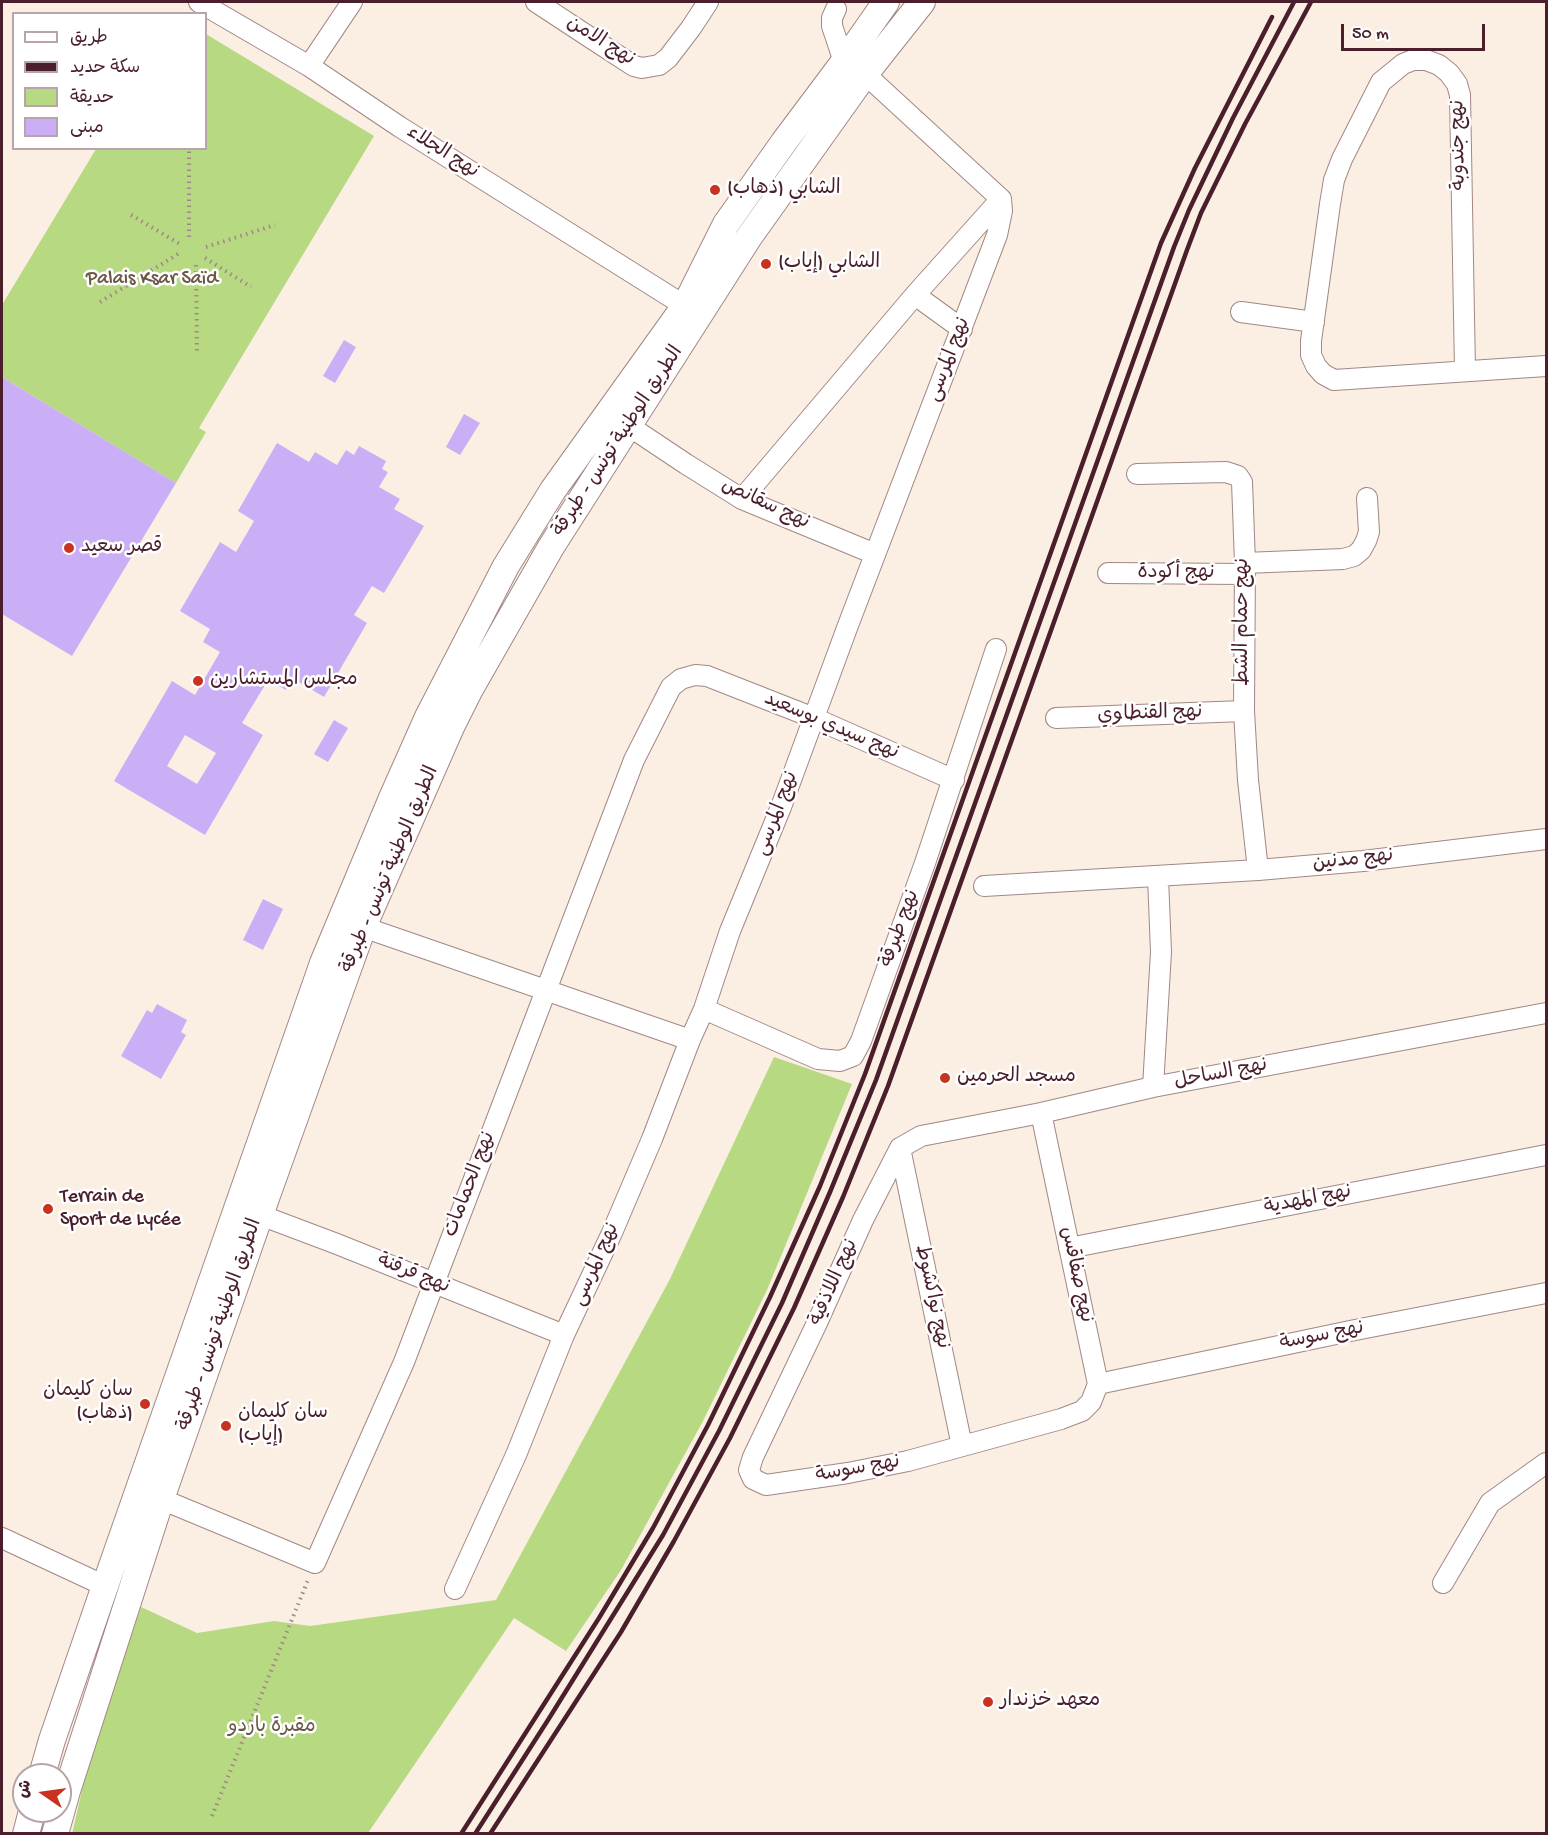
<!DOCTYPE html>
<html>
<head>
<meta charset="utf-8">
<style>
	body { margin:0 }
	#map { position:relative; width:1548px; height:1835px; overflow:hidden; background:#faefe2; font-family:"Gochi Hand","Playpen Sans Arabic",sans-serif }
	canvas { display:block }
	.frame { position:absolute; inset:0; border:3px solid #4a1f2b; pointer-events:none }
	.legend { position:absolute; left:12px; top:12px; width:195px; height:138px; box-sizing:border-box; background:#fff; border:2px solid #b7a5aa; margin:0; padding:8px 10px; list-style:none; font-size:18px; color:#4a1f2b }
	.legend li { display:flex; align-items:center; gap:12px; height:30px }
	.legend b { width:30px; border:2px solid #b7a5aa }
	.north { position:absolute; left:12px; top:1763px; width:60px; height:60px; box-sizing:border-box; background:#fff; border:2px solid #b7a5aa; border-radius:50%; rotate:283deg; font-size:16px; font-weight:700; line-height:24px; text-align:center; color:#4a1f2b }
	.north::after { content:''; display:block; margin:auto; width:21px; height:27px; background:#c8321e; clip-path:polygon(50% 0,100% 100%,50% 72%,0 100%) }
	.scale { position:absolute; left:1341px; top:24px; width:144px; height:27px; box-sizing:border-box; border:3px solid #4a1f2b; border-top:0; padding-left:8px; font-size:18px; line-height:21px; white-space:nowrap; color:#4a1f2b; -webkit-text-stroke:4px #fff; paint-order:stroke }
</style>
</head>
<body>
<div id="map">
<canvas width="1548" height="1835"></canvas>
<div class="frame"></div>
<ul class="legend">
<li><b style="height:8px;background:#fff"></b>طريق</li>
<li><b style="height:8px;background:#4a1f2b"></b>سكة حديد</li>
<li><b style="height:16px;background:#b6d981"></b>حديقة</li>
<li><b style="height:16px;background:#cbaff6"></b>مبنى</li>
</ul>
<div class="north">ش</div>
<div class="scale">50 m</div>
</div>
<script>
const context = document.querySelector('canvas').getContext('2d');
context.lineJoin = 'round';
function fill(path, color) { context.fillStyle = color; context.fill(path, 'evenodd'); }
const toPath = rows => new Path2D(rows.map(r => 'M' + r).join(''));
function stroke(path, color, width, dash) { context.strokeStyle = color; context.lineWidth = width; context.lineCap = dash ? 'butt' : 'round'; context.setLineDash(dash || []); context.stroke(path); }
function label(font, color, halo, rows, align = 'center') {
  context.font = font + ' "Gochi Hand","Playpen Sans Arabic",sans-serif'; context.lineWidth = 5; context.setLineDash([]); context.textBaseline = 'middle'; context.strokeStyle = halo; context.fillStyle = color; for (const [text, x, y, turn = 0] of rows) {
    context.save(); context.translate(x, y); context.rotate((+turn || 0) * Math.PI / 180); context.textAlign = isNaN(turn) ? turn : align; if (halo) context.strokeText(text, 0, 0); context.fillText(text, 0, 0); context.restore();
  }
}
fill(toPath([
	[206,34,374,136,199,428,206,432,176,483,2,377,2,305,96,149,206,148],
	[774,1057,852,1084,767,1290,703,1421,621,1570,566,1651,514,1618,368,1833,72,1834,90,1755,141,1607,197,1633,274,1621,310,1626,496,1600,669,1281]
]), '#b6d981');
fill(toPath([
	[344,340,356,347,335,383,323,376],
	[2,377,176,483,72,656,2,614],
	[464,414,480,423,460,455,446,447],
	[277,443,309,462,315,452,337,465,346,450,354,455,359,446,386,461,382,469,388,472,379,487,400,499,394,509,424,526,384,593,372,586,354,615,367,623,324,697,292,678,286,690,268,680,242,723,263,735,205,835,114,781,172,681,195,695,220,652,203,642,210,629,180,611,220,542,236,552,254,521,238,511],
	[185,735,216,753,197,784,167,766],
	[334,720,348,728,328,762,314,754],
	[263,899,283,909,263,950,243,940],
	[157,1004,187,1020,181,1032,186,1035,161,1079,121,1056,147,1010,152,1013]
]), '#cbaff6');
const minor = toPath([
	[199,2,309,66,400,127,685,306],
	[536,2,600,44,634,66,642,68,659,65,668,58,691,28,708,2],
	[836,9,832,18,832,26,844,62],
	[309,66,352,2],
	[915,295,962,329],
	[1241,312,1314,322],
	[1465,371,1460,95,1457,84,1449,73,1439,65,1426,60,1413,60,1403,64,1381,82,1342,159,1334,180,1330,204,1311,341,1311,355,1316,366,1323,374,1334,380,1546,366],
	[629,426,686,464,742,499,875,554],
	[1137,474,1226,472,1238,476,1242,482,1245,563,1244,711,1248,780,1258,870],
	[742,499,915,295,1001,199],
	[1245,563,1343,559,1354,556,1361,550,1366,541,1369,532,1367,498],
	[1108,573,1245,574],
	[1056,718,1244,711],
	[984,886,1258,870,1363,861,1546,839],
	[363,927,690,1040],
	[704,1009,818,1059,840,1061,853,1056,861,1041,925,863,996,649],
	[1153,1087,1161,952,1158,877],
	[900,1148,863,1220,817,1323,753,1457,749,1470,753,1479,766,1485,848,1473,908,1461,1061,1419,1082,1411,1091,1402,1098,1384,1041,1113],
	[900,1148,921,1136,1041,1113,1153,1087,1546,1013],
	[900,1148,962,1446],
	[260,1215,337,1244,564,1335],
	[1069,1248,1546,1155],
	[1098,1384,1355,1330,1546,1293],
	[161,1499,315,1563,404,1362,634,760,671,687,681,679,695,675,707,676,814,718,954,780],
	[2,1538,105,1586],
	[1443,1583,1490,1503,1546,1463],
	[455,1589,516,1455,564,1335,611,1235,652,1139,690,1040,704,1009,730,931,781,807,847,628,997,235,1002,211,1001,199,865,74]
]);
const major = toPath([
	[42,1775,52,1740,105,1586,323,963,392,798,428,717,506,566,553,490,685,306,726,224,784,142,844,62,886,2],
	[26,1834,32,1811],
	[55,1834,67,1791,161,1499,260,1215,363,927,451,727,470,689,551,547,749,237,865,74,922,2]
]);
stroke(minor, '#a28786', 22);
stroke(major, '#a28786', 28);
stroke(toPath([
	[131,215,180,244],
	[189,237,189,150],
	[206,247,275,225],
	[205,258,251,287],
	[196,265,197,353],
	[100,302,178,254],
	[212,1816,308,1580]
]), '#a28786', 4, [1.5, 4.5]);
stroke(minor, '#fff', 20);
stroke(major, '#fff', 26);
stroke(toPath([
	[461,1834,599,1618,653,1528,708,1425,770,1297,820,1186,865,1074,1161,243,1195,168,1272,17],
	[475,1834,548,1720,663,1535,719,1431,782,1303,830,1192,876,1080,1174,247,1189,210,1233,118,1294,2],
	[490,1834,621,1632,674,1541,730,1438,794,1308,843,1197,888,1086,1187,250,1201,213,1245,124,1311,2]
]), '#4a1f2b', 4.5);
for (const [x, y, r, color] of [
	[715,190,6,"#c8321e"],
	[766,264,6,"#c8321e"],
	[69,548,6,"#c8321e"],
	[198,681,6,"#c8321e"],
	[945,1078,6,"#c8321e"],
	[48,1209,6,"#c8321e"],
	[145,1404,6,"#c8321e"],
	[226,1426,6,"#c8321e"],
	[988,1702,6,"#c8321e"]
]) { const dot = new Path2D(); dot.arc(x, y, r, 0, 2 * Math.PI); context.fillStyle = color; context.fill(dot); stroke(dot, '#fff', 2); }
label('20px', '#4a1f2b', '#fff', [
	["نهج الامن",600,42,32],
	["نهج جندوبة",1460,145,-91],
	["نهج الجلاء",442,153,32],
	["نهج المرسى",950,360,-69],
	["الطريق الوطنية تونس - طبرقة",619,442,-57],
	["نهج سقانص",765,505,25],
	["نهج أكودة",1176,574],
	["نهج حمام الشط",1244,622,-90],
	["نهج القنطاوي",1150,715,-2],
	["نهج سيدي بوسعيد",831,727,23],
	["نهج المرسى",778,814,-69],
	["نهج مدنين",1353,861,-6],
	["الطريق الوطنية تونس - طبرقة",391,870,-67],
	["نهج طبرقة",901,929,-70],
	["نهج الساحل",1221,1075,-11],
	["نهج الحمامات",471,1185,-69],
	["نهج المهدية",1308,1201,-11],
	["نهج المرسى",597,1265,-66],
	["نهج قرقنة",413,1275,22],
	["نهج صفاقس",1075,1275,78],
	["نهج اللاذقية",835,1283,-66],
	["نهج نواكشوط",931,1297,78],
	["الطريق الوطنية تونس - طبرقة",221,1325,-71],
	["نهج سوسة",1322,1337,-11],
	["نهج سوسة",858,1470,-10]
]);
label('20px', '#4a1f2b', '#fff', [
	["الشابي (ذهاب)",727,190],
	["الشابي (إياب)",778,264],
	["قصر سعيد",81,548],
	["مجلس المستشارين",210,681],
	["مسجد الحرمين",957,1078],
	["Terrain de",60,1198],
	["Sport de Lycée",60,1221],
	["سان كليمان",133,1392,"right"],
	["(ذهاب)",133,1415,"right"],
	["سان كليمان",238,1414],
	["(إياب)",238,1437],
	["معهد خزندار",1000,1702]
], 'left');
label('20px', '#6a5745', '#fff', [
	["Palais Ksar Saïd",152,280],
	["مقبرة باردو",272,1728]
]);
</script>
</body>
</html>
